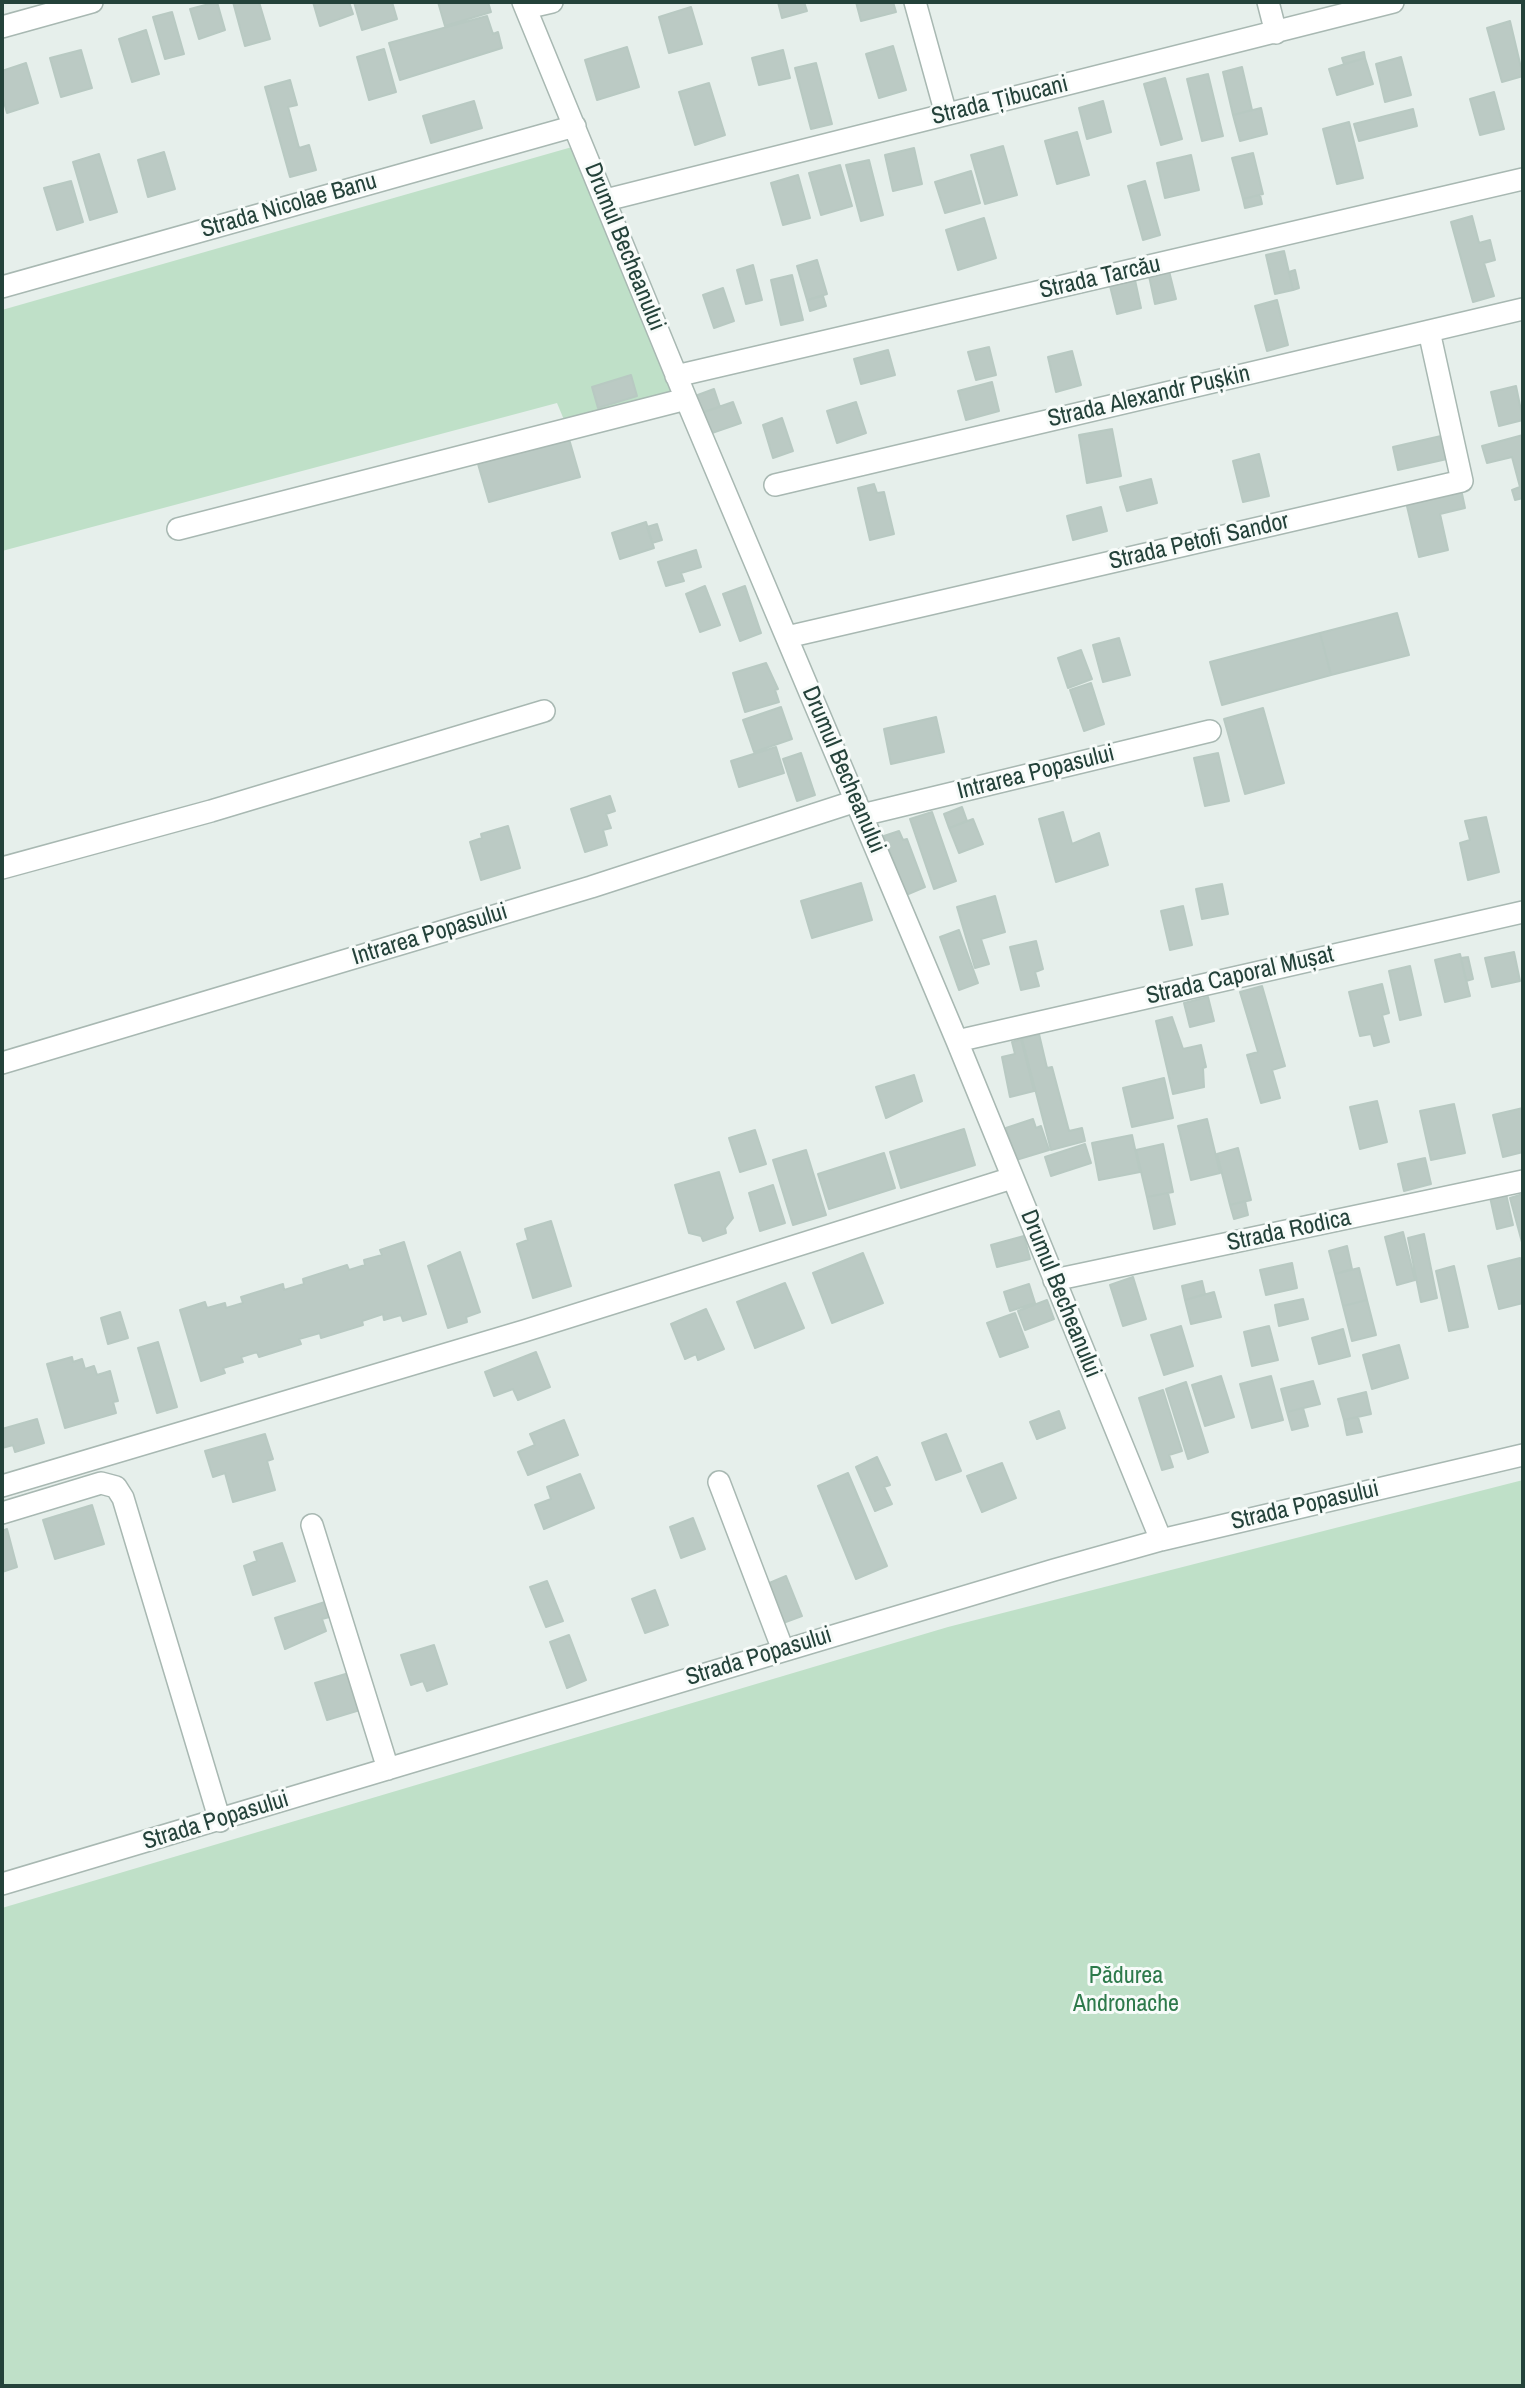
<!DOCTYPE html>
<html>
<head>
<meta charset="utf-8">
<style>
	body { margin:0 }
	#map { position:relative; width:1525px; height:2388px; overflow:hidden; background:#e6efeb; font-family:"Archivo Narrow",sans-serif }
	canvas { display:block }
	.frame { position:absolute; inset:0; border:4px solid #24423a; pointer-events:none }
</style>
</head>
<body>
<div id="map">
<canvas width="1525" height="2388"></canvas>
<div class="frame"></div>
</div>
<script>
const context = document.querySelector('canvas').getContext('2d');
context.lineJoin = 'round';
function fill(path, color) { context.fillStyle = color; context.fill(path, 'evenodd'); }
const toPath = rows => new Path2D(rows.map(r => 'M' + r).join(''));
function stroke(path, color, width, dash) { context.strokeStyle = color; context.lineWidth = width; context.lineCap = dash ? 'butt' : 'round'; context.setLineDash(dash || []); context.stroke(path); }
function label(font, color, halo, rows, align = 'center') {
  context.font = font + ' "Archivo Narrow",sans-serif'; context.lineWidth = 6; context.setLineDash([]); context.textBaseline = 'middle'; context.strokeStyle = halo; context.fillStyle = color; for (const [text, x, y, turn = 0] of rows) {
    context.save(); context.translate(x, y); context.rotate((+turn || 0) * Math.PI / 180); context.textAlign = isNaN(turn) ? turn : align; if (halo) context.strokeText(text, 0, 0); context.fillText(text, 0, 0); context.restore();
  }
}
fill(toPath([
	[572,147,682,399,567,427,557,403,2,551,2,310],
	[1523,1480,1523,2386,2,2386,2,1908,948,1627]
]), '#bfe0c8');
const building = toPath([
	[217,2,225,30,199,39,190,9,217,2],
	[233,2,259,2,270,39,245,46,233,2],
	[313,2,349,2,353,14,320,26,313,2],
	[354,2,392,2,397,19,362,30,354,2],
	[438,2,488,2,491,12,445,26,438,2],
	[778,2,804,2,807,11,782,18,778,2],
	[856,2,893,2,896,12,861,21,856,2],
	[691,7,702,44,669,53,659,17,691,7],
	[172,12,184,54,165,59,153,17,172,12],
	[487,16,493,34,498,32,502,48,400,80,389,43,487,16],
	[1510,21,1523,76,1502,82,1487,28,1510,21],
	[146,30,159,74,132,82,119,39,146,30],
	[893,46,906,90,879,98,866,54,893,46],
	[627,47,639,87,597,100,585,60,627,47],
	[384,49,396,92,369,100,357,57,384,49],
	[81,50,92,88,61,97,50,58,81,50],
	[783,50,790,78,759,85,752,58,783,50],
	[1364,52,1365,58,1344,64,1342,58,1364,52],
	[1401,57,1411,95,1385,102,1376,64,1401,57],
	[1365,58,1373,84,1337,95,1329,69,1365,58],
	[26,63,38,103,7,113,2,95,2,71,26,63],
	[816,63,832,124,811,129,795,68,816,63],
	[1242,67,1252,110,1233,115,1223,72,1242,67],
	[1208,74,1223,136,1202,141,1187,79,1208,74],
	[1165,78,1182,139,1161,145,1144,84,1165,78],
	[290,80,297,105,288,107,299,148,309,145,316,170,290,177,265,87,290,80],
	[709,83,725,135,695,145,679,92,709,83],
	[1494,92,1504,129,1480,135,1470,99,1494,92],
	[474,101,482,128,431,143,423,116,474,101],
	[1103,101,1111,132,1087,139,1079,108,1103,101],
	[1261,108,1267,134,1240,141,1233,115,1261,108],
	[1413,109,1417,126,1359,141,1354,124,1413,109],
	[1349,122,1363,178,1337,184,1323,129,1349,122],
	[1077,132,1089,175,1057,184,1045,141,1077,132],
	[1003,146,1017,195,985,204,971,155,1003,146],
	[914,148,922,184,893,191,885,155,914,148],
	[164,152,175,189,148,197,138,160,164,152],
	[1253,153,1263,194,1243,199,1232,158,1253,153],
	[99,154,117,212,90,220,73,162,99,154],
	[1191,155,1199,190,1165,198,1157,163,1191,155],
	[869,160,883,215,861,221,846,165,869,160],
	[840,165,852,206,821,215,809,173,840,165],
	[971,171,980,203,945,213,935,182,971,171],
	[798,175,810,218,783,225,771,183,798,175],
	[71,181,83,222,57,230,44,188,71,181],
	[1145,181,1160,235,1143,240,1128,186,1145,181],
	[1260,195,1262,204,1245,208,1243,199,1260,195],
	[1472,216,1479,243,1490,240,1495,260,1484,263,1494,296,1473,302,1451,222,1472,216],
	[984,218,996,258,958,270,946,230,984,218],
	[1284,251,1293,290,1275,294,1266,255,1284,251],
	[817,260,827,294,807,300,797,266,817,260],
	[753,265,762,300,746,304,737,270,753,265],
	[1295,270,1299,288,1293,290,1289,272,1295,270],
	[1169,271,1176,299,1155,304,1149,276,1169,271],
	[792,275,803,320,781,325,771,280,792,275],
	[1135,280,1141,308,1117,314,1110,286,1135,280],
	[723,288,734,321,714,328,703,295,723,288],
	[823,296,826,306,810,311,807,300,823,296],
	[1277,300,1288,345,1267,351,1255,306,1277,300],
	[989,347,996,375,976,380,968,352,989,347],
	[888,350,895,375,861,384,854,359,888,350],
	[1072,351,1081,385,1056,392,1048,357,1072,351],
	[631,375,637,396,598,408,592,387,631,375],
	[992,382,999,411,966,420,958,391,992,382],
	[1516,386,1523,420,1499,426,1491,392,1516,386],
	[714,389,720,407,701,413,695,396,714,389],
	[733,402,741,423,709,434,701,413,733,402],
	[856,402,866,433,837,443,827,411,856,402],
	[782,418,793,451,773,458,763,425,782,418],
	[1112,429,1121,476,1087,483,1079,435,1112,429],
	[1523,435,1523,498,1515,500,1512,490,1520,487,1512,457,1487,463,1482,446,1523,435],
	[1441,436,1447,459,1398,470,1393,447,1441,436],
	[569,439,580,477,489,502,478,464,569,439],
	[1259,454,1269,496,1243,502,1233,461,1259,454],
	[1151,479,1157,503,1127,511,1120,487,1151,479],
	[874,484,877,493,884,492,894,534,870,540,858,488,874,484],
	[1461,489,1465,508,1440,514,1448,550,1419,557,1406,502,1461,489],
	[1101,507,1107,531,1073,540,1067,516,1101,507],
	[646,522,654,548,620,559,612,533,646,522],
	[657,524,662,540,652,543,647,527,657,524],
	[696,550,701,567,681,573,684,581,666,586,658,562,696,550],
	[705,586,720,625,700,632,686,594,705,586],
	[745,586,761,633,740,641,723,594,745,586],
	[1397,613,1409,655,1331,675,1320,633,1397,613],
	[1320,633,1331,675,1222,705,1210,662,1320,633],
	[1119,638,1130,675,1103,682,1093,645,1119,638],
	[1081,650,1092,679,1068,688,1058,658,1081,650],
	[766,663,778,689,775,690,779,702,745,712,733,673,766,663],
	[1091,683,1104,724,1084,731,1070,690,1091,683],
	[781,707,792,739,754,752,743,720,781,707],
	[1263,708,1284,783,1245,794,1224,719,1263,708],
	[936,717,944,752,891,764,884,729,936,717],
	[776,747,784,773,739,787,731,761,776,747],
	[801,753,815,795,797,801,783,759,801,753],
	[1218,753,1229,801,1205,806,1194,758,1218,753],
	[610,796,615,811,606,814,611,828,603,830,607,845,585,852,571,809,610,796],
	[962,807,967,821,949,828,944,814,962,807],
	[932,812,956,881,934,889,910,819,932,812],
	[1063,812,1072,844,1099,833,1108,865,1056,882,1039,819,1063,812],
	[1486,817,1499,872,1468,880,1460,843,1470,840,1465,821,1486,817],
	[973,819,983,844,959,853,949,828,973,819],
	[508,826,520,868,481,880,470,842,482,838,481,834,508,826],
	[899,831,903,840,907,839,925,887,906,895,884,836,899,831],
	[861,883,872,920,812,938,801,901,861,883],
	[1222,884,1228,914,1202,919,1196,889,1222,884],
	[995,896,1005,932,981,939,989,964,975,968,957,907,995,896],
	[1183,906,1192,945,1170,950,1161,911,1183,906],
	[959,930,978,983,959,990,940,937,959,930],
	[1036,941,1043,969,1035,972,1039,986,1021,990,1010,947,1036,941],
	[1514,952,1520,981,1492,987,1485,958,1514,952],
	[1460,954,1470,996,1445,1002,1435,960,1460,954],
	[1468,957,1473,979,1466,981,1461,958,1468,957],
	[1410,966,1421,1015,1400,1020,1389,971,1410,966],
	[1382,984,1389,1013,1382,1015,1389,1042,1374,1046,1371,1034,1360,1036,1349,992,1382,984],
	[1262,986,1285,1066,1272,1070,1280,1098,1261,1103,1247,1055,1258,1052,1240,992,1262,986],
	[1208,997,1214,1021,1190,1027,1184,1003,1208,997],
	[1172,1017,1183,1049,1201,1045,1206,1067,1203,1068,1204,1087,1173,1094,1156,1021,1172,1017],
	[1039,1034,1047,1068,1052,1067,1069,1131,1082,1128,1085,1141,1051,1150,1022,1039,1039,1034],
	[1021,1039,1034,1091,1010,1097,1002,1057,1015,1054,1012,1042,1021,1039],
	[914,1075,922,1101,886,1118,876,1087,914,1075],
	[1164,1078,1173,1118,1132,1127,1123,1088,1164,1078],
	[1377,1101,1387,1142,1360,1149,1350,1107,1377,1101],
	[1454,1104,1465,1153,1431,1160,1420,1111,1454,1104],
	[1523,1108,1523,1152,1503,1157,1493,1115,1523,1108],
	[1033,1119,1036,1128,1041,1126,1049,1150,1016,1160,1006,1128,1033,1119],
	[1207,1119,1220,1173,1191,1180,1178,1126,1207,1119],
	[964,1129,975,1165,901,1188,890,1152,964,1129],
	[755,1130,766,1164,740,1172,729,1138,755,1130],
	[1132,1135,1140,1172,1099,1180,1092,1143,1132,1135],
	[1085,1144,1091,1163,1051,1176,1045,1157,1085,1144],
	[1163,1144,1173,1192,1147,1197,1136,1150,1163,1144],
	[1238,1148,1251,1200,1230,1205,1217,1154,1238,1148],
	[806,1150,826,1215,793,1225,773,1160,806,1150],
	[884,1153,895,1188,829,1209,818,1174,884,1153],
	[1425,1158,1431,1184,1404,1191,1398,1164,1425,1158],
	[719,1172,733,1218,725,1228,726,1233,703,1241,701,1236,689,1233,675,1185,719,1172],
	[773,1185,785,1223,760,1231,749,1193,773,1185],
	[1168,1193,1175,1224,1154,1229,1147,1197,1168,1193],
	[1506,1194,1513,1225,1497,1229,1490,1197,1506,1194],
	[1523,1194,1523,1246,1510,1198,1523,1194],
	[1245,1201,1248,1215,1234,1219,1230,1205,1245,1201],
	[551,1221,571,1286,533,1298,517,1244,528,1240,525,1229,551,1221],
	[1403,1232,1415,1280,1397,1285,1385,1237,1403,1232],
	[1424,1234,1437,1298,1421,1302,1408,1238,1424,1234],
	[1024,1236,1030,1259,997,1267,991,1245,1024,1236],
	[404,1242,426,1314,403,1321,401,1315,384,1320,383,1314,362,1321,363,1325,321,1338,320,1333,299,1339,301,1344,259,1357,257,1352,241,1357,243,1362,223,1368,225,1373,201,1381,180,1310,205,1302,207,1308,225,1303,226,1308,243,1303,241,1297,283,1284,284,1290,304,1284,303,1279,347,1265,349,1270,365,1265,364,1260,382,1255,380,1250,404,1242],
	[1347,1246,1352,1269,1335,1274,1329,1251,1347,1246],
	[460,1252,480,1312,466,1317,467,1322,448,1328,428,1266,460,1252],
	[863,1253,883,1303,832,1323,813,1273,863,1253],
	[1520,1258,1523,1272,1523,1303,1499,1309,1488,1266,1520,1258],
	[1292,1263,1297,1288,1266,1295,1260,1270,1292,1263],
	[1454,1266,1468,1327,1449,1331,1436,1271,1454,1266],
	[1359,1268,1367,1300,1343,1306,1335,1274,1359,1268],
	[1133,1277,1146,1319,1123,1326,1110,1285,1133,1277],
	[1202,1281,1205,1294,1185,1300,1182,1286,1202,1281],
	[785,1283,804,1328,755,1348,737,1302,785,1283],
	[1029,1284,1035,1303,1010,1311,1004,1292,1029,1284],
	[1214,1292,1221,1317,1191,1324,1185,1300,1214,1292],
	[1303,1299,1308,1319,1279,1326,1275,1305,1303,1299],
	[1047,1300,1054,1319,1025,1330,1018,1311,1047,1300],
	[1367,1300,1376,1335,1352,1341,1343,1306,1367,1300],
	[706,1309,724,1349,698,1360,696,1354,685,1359,671,1324,706,1309],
	[120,1312,128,1338,108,1344,101,1318,120,1312],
	[1015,1313,1028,1347,1000,1357,987,1323,1015,1313],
	[1181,1326,1193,1366,1164,1375,1151,1335,1181,1326],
	[1269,1326,1278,1360,1252,1366,1244,1332,1269,1326],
	[1343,1329,1350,1356,1319,1364,1312,1338,1343,1329],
	[158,1342,177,1407,157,1413,138,1348,158,1342],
	[1399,1345,1408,1378,1372,1389,1363,1355,1399,1345],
	[536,1352,550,1387,518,1400,513,1389,494,1396,485,1372,536,1352],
	[72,1357,73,1362,82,1359,85,1369,94,1366,97,1375,110,1371,118,1401,113,1402,116,1413,65,1428,47,1364,72,1357],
	[1221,1376,1234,1417,1205,1426,1192,1385,1221,1376],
	[1271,1376,1283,1420,1252,1428,1240,1384,1271,1376],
	[1313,1381,1320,1404,1287,1412,1281,1389,1313,1381],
	[1186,1382,1208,1452,1188,1459,1166,1389,1186,1382],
	[1163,1390,1182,1451,1169,1455,1173,1467,1162,1470,1139,1398,1163,1390],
	[1366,1392,1371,1414,1344,1420,1338,1399,1366,1392],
	[1303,1408,1308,1426,1292,1430,1287,1412,1303,1408],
	[1059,1411,1065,1428,1037,1439,1030,1422,1059,1411],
	[1358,1417,1362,1432,1347,1435,1344,1420,1358,1417],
	[37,1419,44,1443,15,1452,13,1445,2,1448,2,1429,37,1419],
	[564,1420,578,1455,528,1475,518,1452,535,1445,530,1434,564,1420],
	[265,1434,273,1459,267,1461,275,1490,233,1502,225,1473,213,1477,205,1451,265,1434],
	[946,1434,961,1471,936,1480,922,1443,946,1434],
	[877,1457,890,1485,884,1487,892,1504,875,1511,856,1467,877,1457],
	[1002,1463,1016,1498,982,1512,967,1476,1002,1463],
	[848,1473,887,1566,856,1579,818,1486,848,1473],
	[580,1474,594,1508,544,1529,535,1505,551,1499,547,1487,580,1474],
	[92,1505,104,1544,55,1559,43,1520,92,1505],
	[693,1518,705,1549,681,1558,670,1527,693,1518],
	[7,1529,17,1567,2,1572,2,1531,7,1529],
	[282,1543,295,1581,253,1595,244,1566,257,1561,254,1552,282,1543],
	[786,1576,802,1616,783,1623,767,1584,786,1576],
	[547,1581,563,1621,546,1627,530,1587,547,1581],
	[655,1590,668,1625,645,1633,632,1599,655,1590],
	[328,1601,333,1616,322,1619,326,1631,285,1649,275,1618,328,1601],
	[569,1635,586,1680,567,1688,550,1642,569,1635],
	[434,1645,447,1684,427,1691,423,1681,411,1685,401,1655,434,1645],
	[349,1673,360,1710,327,1720,315,1683,349,1673]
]);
fill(building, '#bbcac4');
stroke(building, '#b8c9c2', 2);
const minor = toPath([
	[523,2,686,399,957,1041,1161,1540],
	[915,2,946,114],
	[1268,2,1276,33],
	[526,8,552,2],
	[2,27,92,2],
	[606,200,1393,2],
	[2,287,575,126],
	[676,376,1523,179],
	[775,485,1523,309],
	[178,529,686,399],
	[787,637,1462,481,1429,331],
	[862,815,1210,731],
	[2,868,211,811,544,711],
	[957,1041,1523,912],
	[2,1063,591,887,856,801],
	[1054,1280,1523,1181],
	[719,1482,783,1650],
	[2,1486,524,1331,1012,1178],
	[2,1513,101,1483,116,1487,123,1498,220,1821],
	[312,1525,388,1769],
	[2,1884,1054,1570,1161,1540,1523,1455]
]);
stroke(minor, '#a8b8b2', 24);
stroke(minor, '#fff', 21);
label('24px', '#24423a', '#f7fbf9', [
	["Strada Țibucani",1000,101,-14],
	["Strada Nicolae Banu",289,206,-16],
	["Drumul Becheanului",624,247,68],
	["Strada Tarcău",1100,278,-13],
	["Strada Alexandr Pușkin",1149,397,-13],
	["Strada Petofi Sandor",1199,542,-13],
	["Drumul Becheanului",843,770,67],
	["Intrarea Popasului",1036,773,-14],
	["Intrarea Popasului",430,935,-17],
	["Strada Caporal Mușat",1240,976,-13],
	["Strada Rodica",1289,1231,-12],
	["Drumul Becheanului",1060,1294,68],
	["Strada Popasului",1305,1506,-13],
	["Strada Popasului",759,1657,-17],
	["Strada Popasului",216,1821,-17]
]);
label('24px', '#2d7a4b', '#f7fbf9', [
	["Pădurea",1126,1977],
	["Andronache",1126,2005]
]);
</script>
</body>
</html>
